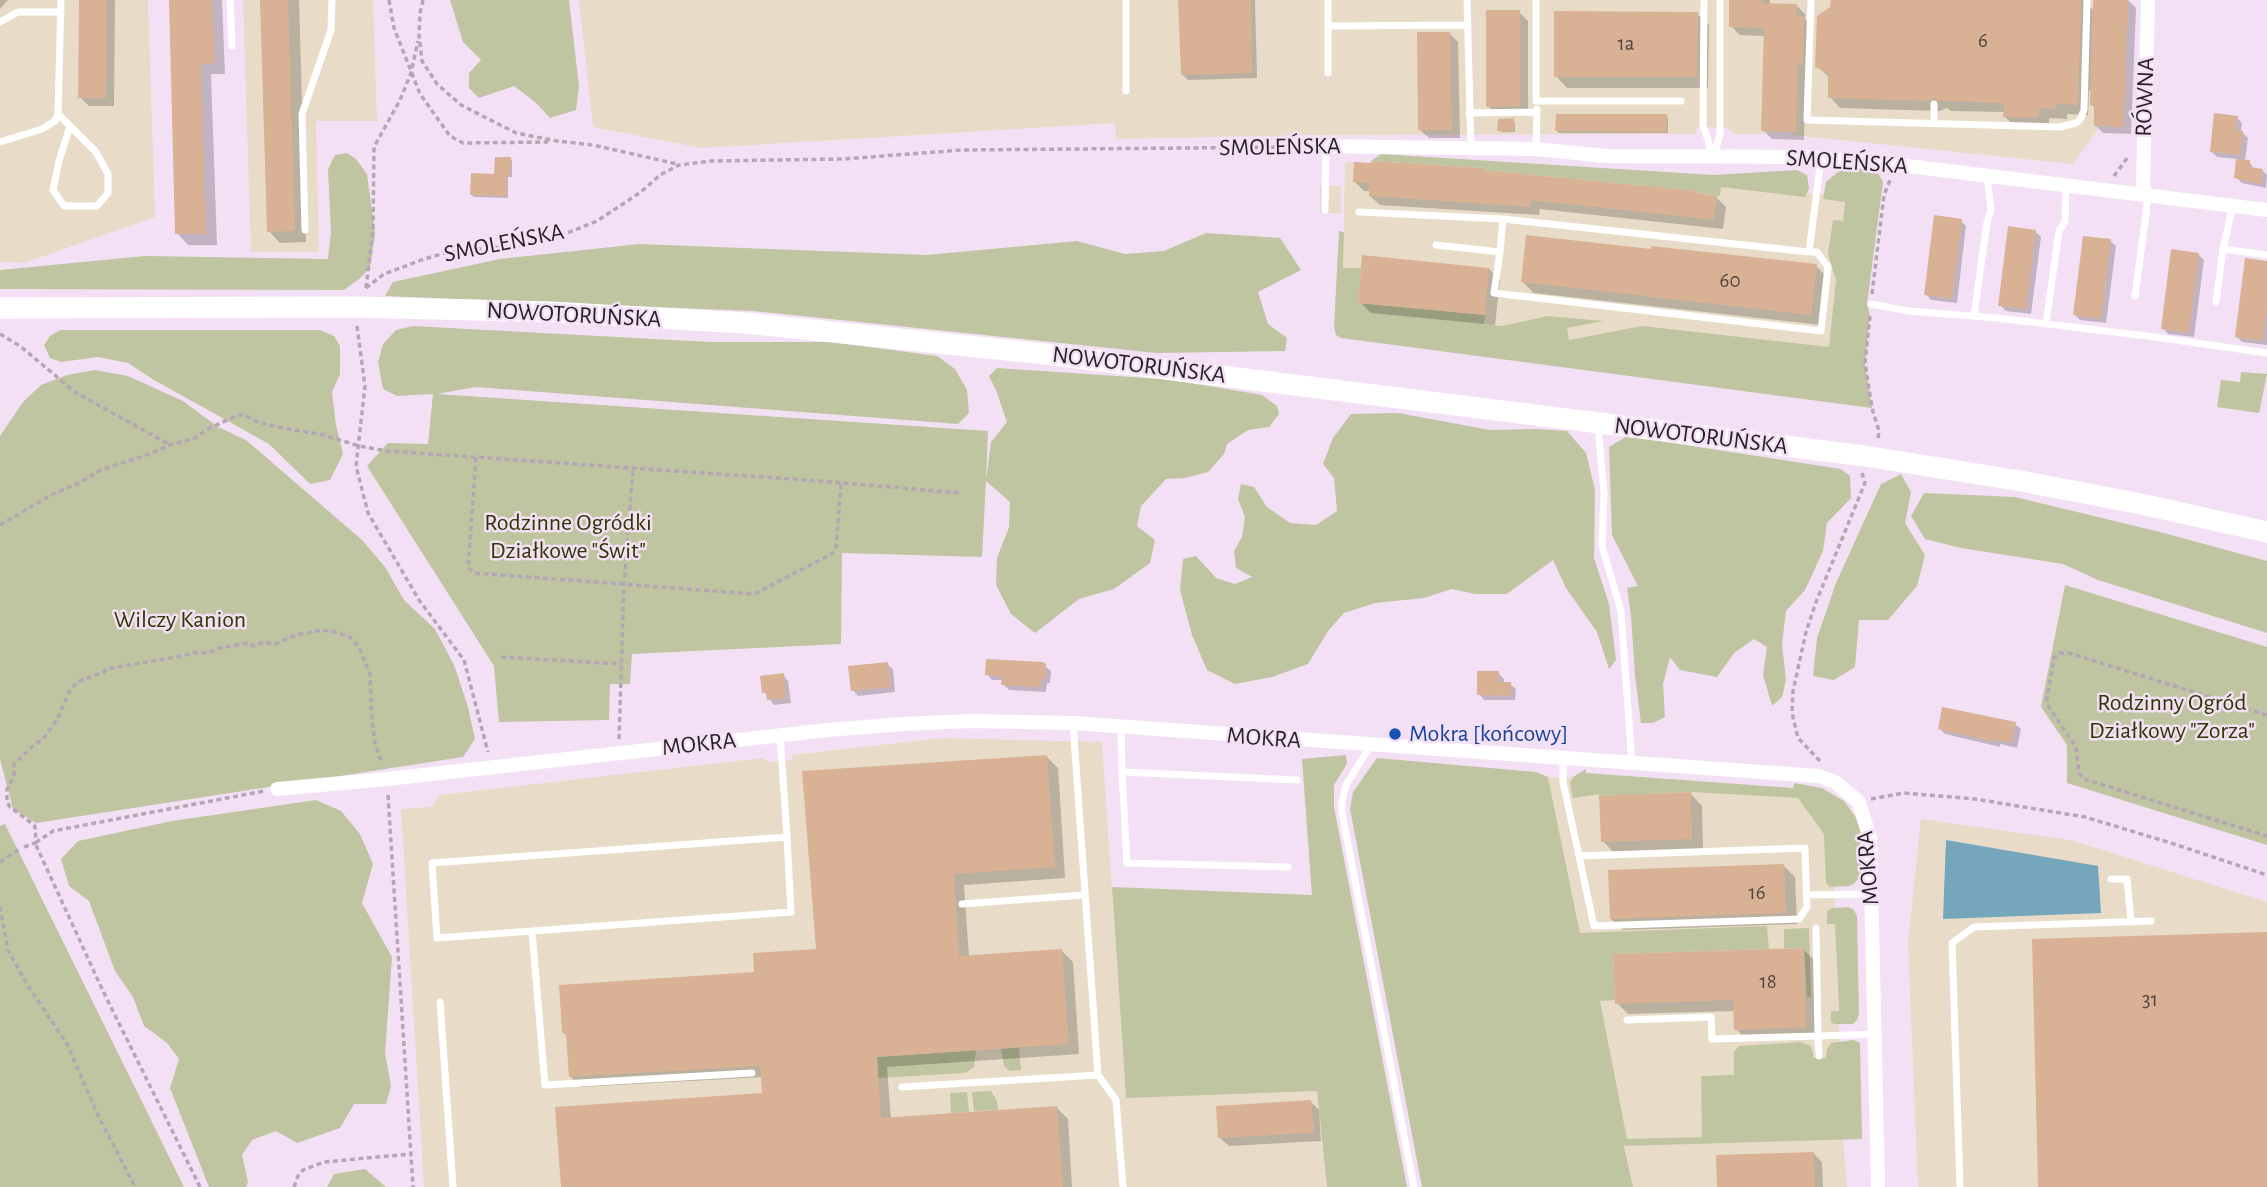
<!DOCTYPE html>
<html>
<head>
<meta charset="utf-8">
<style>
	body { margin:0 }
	canvas { display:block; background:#f3e0f4 }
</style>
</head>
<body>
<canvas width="2267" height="1187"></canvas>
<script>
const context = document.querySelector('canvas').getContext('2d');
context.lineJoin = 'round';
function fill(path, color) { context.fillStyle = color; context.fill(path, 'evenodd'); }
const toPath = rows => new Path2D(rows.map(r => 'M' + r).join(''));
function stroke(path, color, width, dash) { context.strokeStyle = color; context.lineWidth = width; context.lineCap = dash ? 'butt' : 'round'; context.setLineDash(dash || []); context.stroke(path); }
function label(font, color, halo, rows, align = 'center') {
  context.font = font + ' "Alegreya Sans",sans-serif'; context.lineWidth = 5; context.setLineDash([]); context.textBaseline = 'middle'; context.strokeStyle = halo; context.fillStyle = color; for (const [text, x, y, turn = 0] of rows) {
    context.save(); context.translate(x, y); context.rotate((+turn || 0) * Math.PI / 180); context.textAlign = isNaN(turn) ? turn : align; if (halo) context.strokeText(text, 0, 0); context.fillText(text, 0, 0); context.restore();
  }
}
fill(toPath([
	[0,0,148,0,155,217,24,263,0,262],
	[243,0,373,0,377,121,316,121,319,252,251,252],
	[579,0,2128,0,2124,127,2097,126,2097,131,2073,164,1792,135,1792,132,1765,131,1764,134,1735,134,1727,128,1697,127,1696,134,1305,135,1116,139,1115,123,701,148,593,127],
	[1371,161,1483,168,1483,170,1697,191,1717,183,1874,200,1848,401,1342,331,1345,162,1370,163],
	[1320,186,1341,186,1341,213,1320,213],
	[942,738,1102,742,1126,1097,1317,1091,1327,1187,424,1187,401,809,432,807,439,795,763,758,769,762,792,760,792,755],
	[1548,777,1798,798,1832,833,1843,1139,1847,1187,1633,1187],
	[1921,819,2071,840,2267,902,2267,1187,1918,1187,1908,942]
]), '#e8dcc8');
fill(toPath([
	[450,0,569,0,579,86,576,110,550,118,535,102,514,86,479,98,469,88,469,73,481,60,463,42],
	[347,153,356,159,367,174,375,234,370,268,359,279,344,290,0,289,0,270,145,256,328,259,331,232,328,169,335,155],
	[1381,154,1713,175,1797,170,1807,175,1809,189,1805,197,1721,187,1720,196,1697,193,1696,191,1483,170,1482,168,1371,161],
	[1848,167,1876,170,1883,182,1867,304,1870,315,1865,363,1872,408,1341,338,1336,335,1334,327,1339,231,1344,232,1343,268,1361,268,1358,303,1485,315,1484,324,1502,326,1548,316,1604,321,1567,328,1569,340,1642,326,1829,347,1836,280,1828,254,1833,220,1843,221,1845,202,1823,199,1826,182,1838,172],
	[1206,233,1280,238,1301,270,1258,292,1268,324,1287,338,1285,351,1157,353,754,311,385,296,393,282,500,259,639,244,927,255,1077,241,1125,254,1164,251],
	[413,326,710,342,831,342,937,356,955,369,967,390,969,413,958,424,476,387,437,394,988,431,986,480,991,442,1007,422,996,390,989,376,997,368,1162,379,1215,387,1262,395,1277,406,1279,414,1269,427,1248,430,1227,444,1224,454,1208,472,1185,478,1166,479,1141,506,1137,526,1155,540,1150,563,1114,589,1079,599,1035,633,1011,614,996,585,997,558,1009,527,1010,502,986,481,982,557,842,553,841,644,632,654,630,684,610,684,609,720,499,722,494,666,367,466,388,443,428,444,433,394,397,396,383,389,378,362,383,344,396,330],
	[60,330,320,330,334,336,340,346,340,374,332,392,336,425,343,454,330,480,310,484,269,444,154,380,128,363,98,357,61,362,50,358,44,345,50,336],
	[95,370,128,376,183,401,218,427,246,440,362,540,385,567,404,600,435,629,454,665,468,707,475,739,463,757,36,823,13,809,0,759,0,436,23,402,41,385,67,375],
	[2241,372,2267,374,2259,413,2217,407,2221,380,2240,382],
	[1398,413,1490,430,1536,429,1567,431,1586,453,1595,490,1594,558,1609,604,1616,660,1609,669,1597,632,1566,588,1553,560,1507,594,1475,594,1452,589,1424,598,1375,603,1344,613,1328,631,1308,664,1272,677,1235,684,1207,670,1192,635,1180,590,1183,559,1196,556,1216,578,1235,584,1252,577,1236,568,1234,551,1242,537,1245,517,1238,499,1241,484,1254,487,1267,507,1290,523,1316,525,1337,511,1334,478,1323,464,1333,438,1351,414],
	[1627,436,1841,469,1850,476,1851,498,1827,523,1823,551,1805,590,1786,611,1782,644,1786,680,1782,697,1772,706,1763,675,1767,647,1754,639,1734,653,1717,677,1680,670,1670,657,1663,684,1665,717,1653,723,1641,723,1635,675,1631,616,1627,588,1638,586,1612,535,1609,447],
	[1901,474,1911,492,1905,523,1925,555,1917,586,1888,620,1859,620,1855,667,1834,680,1813,676,1817,638,1836,583,1881,484],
	[1924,493,2015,497,2160,532,2267,561,2267,633,2098,580,2063,564,1961,548,1925,539,1911,516],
	[2065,585,2267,647,2267,845,2067,783,2067,745,2041,707],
	[1346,755,1347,764,1334,785,1334,807,1407,1187,1327,1187,1317,1091,1126,1098,1112,887,1312,895,1302,759],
	[1377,758,1536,772,1548,777,1580,933,1767,926,1769,949,1613,954,1615,1000,1600,1001,1627,1139,1702,1137,1701,1076,1734,1075,1734,1052,1739,1046,1801,1042,1811,1046,1814,1058,1826,1058,1827,1049,1831,1043,1854,1040,1860,1043,1862,1139,1624,1146,1633,1187,1422,1187,1350,809,1353,792],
	[1586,769,1586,773,1793,788,1794,783,1822,788,1844,801,1855,816,1860,830,1860,876,1854,884,1849,886,1830,887,1826,883,1824,834,1798,798,1691,792,1599,796,1599,794,1573,798,1570,783,1573,777],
	[316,800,341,811,360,834,373,864,362,903,392,957,385,1053,391,1086,386,1104,354,1104,340,1128,297,1143,276,1131,252,1140,242,1155,248,1182,246,1187,209,1187,170,1088,179,1059,167,1043,144,1026,133,997,115,971,89,901,69,886,61,859,78,841,172,821],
	[5,824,184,1187,0,1187,0,826],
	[1848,907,1854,910,1857,916,1859,1014,1857,1020,1853,1024,1834,1024,1831,1022,1831,1011,1839,1011,1835,924,1827,924,1827,911,1832,908],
	[1809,928,1811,997,1807,997,1804,948,1784,948,1784,929],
	[1019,1047,1021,1070,1010,1071,1004,1066,1001,1049],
	[976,1050,974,1067,965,1073,878,1078,877,1057],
	[991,1091,997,1101,998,1110,974,1111,972,1092],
	[967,1092,969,1112,951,1113,950,1093],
	[365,1169,386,1187,327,1187,334,1174]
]), '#bfc5a1');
fill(toPath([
	[1946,840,2098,866,2101,913,1943,919]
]), '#76a6bb');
fill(toPath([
	[0,0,8,0,0,9],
	[81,0,115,0,114,106,89,106,80,97],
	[171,0,222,0,225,74,211,74,217,245,188,245,177,233],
	[262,0,299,0,306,242,280,243,269,231],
	[1180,0,1255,0,1257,78,1188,80,1182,74],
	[1731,0,1770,0,1770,5,1796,5,1805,14,1805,19,1812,27,1806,73,1804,140,1772,139,1763,130,1765,36,1740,35,1731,26],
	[1832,0,2085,0,2094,12,2094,0,2128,0,2136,8,2131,134,2103,133,2095,125,2096,109,2092,105,2092,90,2089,90,2088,115,2067,114,2067,119,2049,118,2049,128,2016,127,2005,117,2005,112,1951,111,1947,108,1940,111,1840,108,1830,97,1830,78,1817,66,1832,8],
	[1519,12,1528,21,1528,114,1496,115,1488,106],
	[1697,14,1709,25,1708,88,1567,88,1556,76],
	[1450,34,1458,42,1460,138,1429,138,1420,130],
	[1666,116,1668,118,1668,133,1559,133,1557,131],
	[2237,118,2242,123,2241,131,2248,138,2245,161,2249,162,2255,170,2262,170,2267,175,2266,188,2242,183,2236,177,2238,159,2217,157,2211,151],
	[1513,120,1515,122,1515,132,1501,132,1499,130],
	[510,158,512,160,512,177,508,177,508,198,474,197,472,195,496,175],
	[1354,181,1716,197,1726,207,1723,229,1540,209,1539,215,1380,205,1370,196,1371,191,1364,191],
	[1961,221,1966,226,1957,303,1931,300,1926,294],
	[2035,231,2041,237,2031,314,2006,311,2000,305],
	[2110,241,2116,246,2106,323,2080,320,2075,315],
	[2198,254,2204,260,2194,337,2168,334,2163,328],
	[2267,262,2267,345,2242,342,2237,337],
	[1816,266,1827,277,1822,325,1534,293,1522,281],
	[1489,269,1500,280,1495,325,1371,313,1360,302],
	[887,664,893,669,895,692,858,696,853,690],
	[1045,666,1051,671,1050,683,1047,683,1046,692,1009,690,1003,684,1003,680,992,680,987,674],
	[1498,673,1504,679,1504,684,1510,684,1516,689,1515,700,1484,700,1479,694],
	[783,675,788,681,791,703,774,705,764,692],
	[2015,724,2021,729,2017,748,2000,744,2000,747,1945,734,1939,728],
	[1047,757,1058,768,1065,878,964,885,969,957,1062,951,1073,962,1079,1054,887,1067,891,1119,1057,1108,1068,1119,1072,1187,562,1187,764,1094,763,1077,581,1087,570,1076,568,1037,563,1032,756,974,818,951],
	[1691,794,1702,806,1703,850,1614,853,1603,841],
	[1783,865,1795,877,1797,924,1623,930,1611,919],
	[1803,949,1814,960,1817,1038,1747,1040,1736,1029,1735,1011,1628,1014,1617,1003],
	[1311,1102,1319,1110,1321,1141,1229,1146,1220,1138],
	[1813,1153,1822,1162,1823,1187,1718,1187]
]), '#0003');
fill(toPath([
	[79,0,107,0,106,98,78,98],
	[169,0,212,0,215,63,201,64,206,234,175,234],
	[260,0,288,0,295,231,267,232],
	[1178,0,1251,0,1252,73,1181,75],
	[1729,0,1762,0,1762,3,1797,4,1796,16,1804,16,1803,65,1797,65,1796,132,1761,131,1764,28,1729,27],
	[1831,0,2081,0,2078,105,2057,104,2056,109,2039,108,2039,118,2003,117,2004,103,1939,101,1935,98,1929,101,1828,98,1828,73,1815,67,1817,16,1830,7],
	[2093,0,2128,0,2124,127,2094,126,2094,105,2090,105],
	[1486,10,1520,10,1520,106,1486,107],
	[1554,11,1698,12,1697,77,1554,77],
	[1417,32,1450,32,1452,130,1418,130],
	[2214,113,2238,116,2236,130,2243,131,2240,155,2210,152],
	[1556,114,1667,114,1667,132,1555,131],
	[1514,118,1514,131,1497,131,1498,119],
	[495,157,511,157,510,176,507,176,506,196,470,195,471,173,494,174],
	[2236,159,2250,160,2250,167,2263,169,2261,184,2234,178],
	[1371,161,1483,168,1483,170,1697,191,1697,193,1717,196,1714,220,1531,200,1530,207,1369,196,1369,183,1353,182,1354,162,1371,163],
	[1934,215,1962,219,1952,299,1924,295],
	[2008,226,2036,230,2026,309,1998,306],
	[1526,235,1651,249,1651,246,1817,264,1811,315,1521,282],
	[2083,236,2111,239,2101,319,2073,315],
	[2171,249,2199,253,2189,333,2161,329],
	[1362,255,1489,268,1485,315,1358,303],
	[2245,258,2267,261,2267,309,2263,341,2235,337],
	[986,659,1043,662,1046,664,1045,679,1042,678,1041,687,1001,685,1002,676,985,675],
	[888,662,891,687,851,691,848,666],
	[1477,671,1499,671,1499,682,1511,682,1511,696,1477,695],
	[784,673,786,698,767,700,766,692,762,693,760,676],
	[1942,707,2016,722,2012,743,1995,740,1995,742,1938,729],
	[1047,755,1055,867,954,874,959,956,1062,949,1069,1044,877,1057,881,1118,1057,1106,1063,1187,561,1187,555,1107,762,1093,760,1066,569,1077,566,1033,562,1033,559,985,754,972,753,953,816,949,802,771],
	[1691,792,1692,839,1601,842,1599,796],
	[1784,864,1786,913,1610,919,1608,870],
	[2267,932,2267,1187,2038,1187,2032,939],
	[1804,948,1806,1027,1734,1030,1733,1000,1615,1004,1613,954],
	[1311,1100,1314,1133,1218,1138,1216,1106],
	[1814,1152,1815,1187,1717,1187,1716,1155]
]), '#d9b296');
stroke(toPath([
	[389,0,394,28,420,94,450,136,463,143,548,142],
	[423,0,420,13,419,35,422,61,437,84,461,105,516,133,557,141,593,145,677,164],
	[2114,176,2128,157],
	[366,288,384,274,424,259,445,253,519,245,560,236,597,221,641,192,660,175,679,165,711,161,843,159,962,150,1300,147],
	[366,288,373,230,374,147,400,100,411,73,418,41],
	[1872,294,1884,195,1891,178],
	[1870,316,1865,363,1872,408,1879,431,1878,439],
	[357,326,365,386,356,466,368,513,419,600,464,660,488,752],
	[0,334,20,346,75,392,170,445],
	[476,458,468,568,475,573,754,594,832,554,836,547,841,483],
	[0,525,53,494,77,484,103,469,147,455,170,445,195,438,208,429,238,415,245,415,258,422,278,427,324,435,359,446,387,451,820,481,961,493],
	[501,657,621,664],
	[2267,715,2069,653,2059,653,2054,658,2047,699,2049,707,2076,747,2079,773,2084,779,2267,836],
	[619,739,624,585,633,468],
	[1820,761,1798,738,1792,713,1793,691,1806,632,1816,602,1865,483,1862,473],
	[388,795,413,1187],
	[1871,799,1904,793,1975,799,2085,817,2171,843,2267,875],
	[24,847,35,843,36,830,34,825,10,807,7,802,7,790,14,775,14,764,35,744,43,739,57,720,69,692,77,682,104,672,106,669,176,657,194,653,207,653,220,648,249,643,254,646,263,642,275,644,296,635,322,630,335,632,350,637,359,647,370,674,372,722,375,743,382,764],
	[0,862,20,849],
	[0,907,8,950,28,986,67,1044,98,1115,135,1187],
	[200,1187,103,991,35,843,53,831,264,791],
	[294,1187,298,1176,303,1170,324,1162,411,1154]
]), '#b5a6b6', 3.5, [5, 3.5]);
stroke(toPath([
	[230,0,232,46],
	[1126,0,1126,91],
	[1467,0,1471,149],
	[1536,0,1536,101,1681,101],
	[1704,0,1703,125,1713,156],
	[1811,0,1807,120,2060,127,2076,123,2080,120,2084,110,2087,0],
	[0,22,18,12,61,12],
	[1328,26,1328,0],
	[1328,73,1328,26,1468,25],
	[1469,113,1537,112],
	[58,114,96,152,108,174,108,193,97,206,64,206,53,190,59,161,70,126],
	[1934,123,1934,104],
	[0,142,42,129,55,121,58,114,61,0],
	[1536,149,1537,109],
	[1714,156,1720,134,1720,0],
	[1325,210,1326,146],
	[1359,212,1503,219,1809,252,1821,159],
	[305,230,302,114,331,30,332,0],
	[1436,245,1500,252,1503,219],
	[2223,249,2267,255],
	[1500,252,1494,293,1821,331,1828,267,1817,252,1809,252],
	[2135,296,2146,214,2147,202,2146,196],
	[2216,302,2223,249,2233,205],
	[1871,304,1909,311,1997,318,2147,336,2267,353],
	[1974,316,1987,222,1991,211,1987,175],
	[2046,324,2059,231,2065,222,2066,184],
	[1598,426,1604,493,1602,546,1621,611,1632,764],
	[1121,727,1122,772,1297,780],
	[780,735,787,837,791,912,437,938,432,863,787,837],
	[1371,745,1346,785,1342,802,1342,813,1414,1187],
	[1563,759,1563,782,1579,856,1594,926,1799,919,1807,907,1805,848,1579,856],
	[1122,772,1127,863,1288,867],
	[2111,879,2127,879,2131,922],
	[1806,895,1871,894],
	[962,904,1084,895],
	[1816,928,1818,1036,1874,1034],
	[532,931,545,1085,752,1073],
	[440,1002,453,1187],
	[1627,1020,1711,1017,1712,1039,1818,1036,1819,1056],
	[1098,1075,1116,1100,1123,1187],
	[902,1087,1098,1075,1073,723],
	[1960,1187,1952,943,1974,927,2151,921]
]), '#fff', 7);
stroke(toPath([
	[1312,146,1536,149,1605,156,1809,157,1900,165,2267,210],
	[2145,194,2143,183,2148,0],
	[277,789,387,779,828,730,902,724,971,721,1073,723,1818,776,1835,782,1859,802,1870,838,1878,1187]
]), '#fff', 14);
stroke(toPath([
	[0,308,357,307,551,312,745,323,1045,354,1865,456,2021,481,2141,504,2267,532]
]), '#fff', 21);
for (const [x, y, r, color] of [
	[1395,734,7,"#1a4fb4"]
]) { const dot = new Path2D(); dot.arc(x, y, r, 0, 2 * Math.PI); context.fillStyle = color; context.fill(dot); stroke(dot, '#f3e0f4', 2.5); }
label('21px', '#534442', null, [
	["6",1983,41],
	["1a",1626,44],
	["60",1730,281],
	["16",1757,893],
	["18",1768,982],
	["31",2150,1000]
]);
label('24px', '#261f26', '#f3e0f4', [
	["RÓWNA",2145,97,-88],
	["SMOLEŃSKA",1280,147,-1],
	["SMOLEŃSKA",1847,162,4],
	["SMOLEŃSKA",504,243,-11],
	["NOWOTORUŃSKA",574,315,3],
	["NOWOTORUŃSKA",1139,365,7],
	["NOWOTORUŃSKA",1701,436,7],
	["MOKRA",1264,738,4],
	["MOKRA",699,744,-6],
	["MOKRA",1868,868,-95]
]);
label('24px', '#313601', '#f3e0f4', [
	["Rodzinne Ogródki",568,523],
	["Działkowe \"Świt\"",568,551],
	["Wilczy Kanion",180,620],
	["Rodzinny Ogród",2172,703],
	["Działkowy \"Zorza\"",2172,731]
]);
label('24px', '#164399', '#f3e0f4', [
	["Mokra [końcowy]",1409,734]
], 'left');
</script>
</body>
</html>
